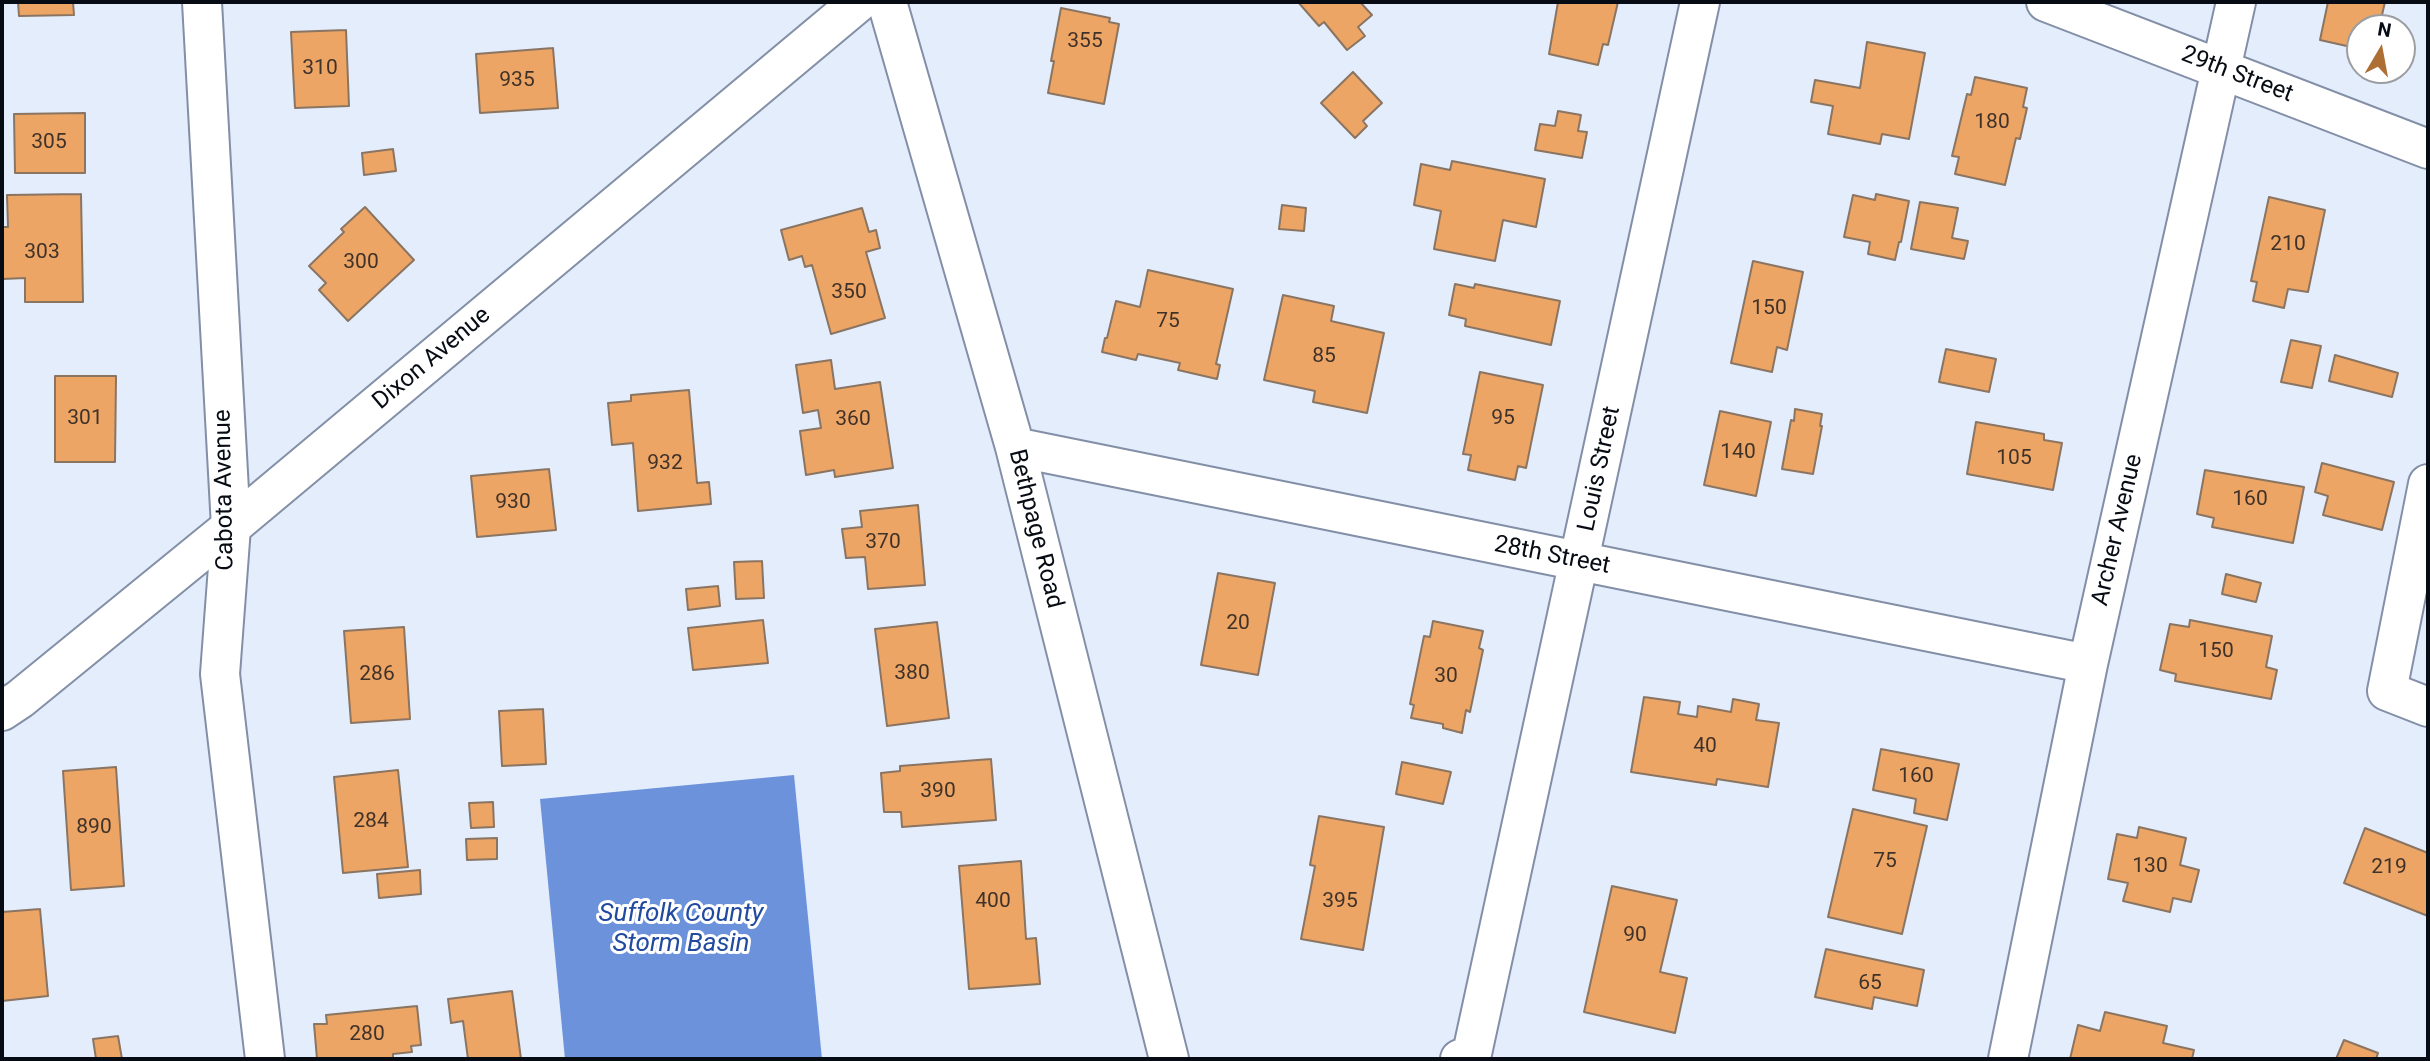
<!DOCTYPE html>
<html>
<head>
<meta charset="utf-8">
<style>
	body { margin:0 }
	#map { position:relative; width:2430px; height:1061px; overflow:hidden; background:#e4edfc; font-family:Roboto,sans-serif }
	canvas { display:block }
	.frame { position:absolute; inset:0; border:4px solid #070b14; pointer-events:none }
	.north { position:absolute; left:2346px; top:14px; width:70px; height:70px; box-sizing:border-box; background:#fff; border:2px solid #9c9da1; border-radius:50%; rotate:10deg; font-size:19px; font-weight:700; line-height:28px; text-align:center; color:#070b14 }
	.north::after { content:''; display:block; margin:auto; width:24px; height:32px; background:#ae6f35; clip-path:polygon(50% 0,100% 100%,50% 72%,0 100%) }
</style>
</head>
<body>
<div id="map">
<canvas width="2430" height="1061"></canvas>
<div class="frame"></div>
<div class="north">N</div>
</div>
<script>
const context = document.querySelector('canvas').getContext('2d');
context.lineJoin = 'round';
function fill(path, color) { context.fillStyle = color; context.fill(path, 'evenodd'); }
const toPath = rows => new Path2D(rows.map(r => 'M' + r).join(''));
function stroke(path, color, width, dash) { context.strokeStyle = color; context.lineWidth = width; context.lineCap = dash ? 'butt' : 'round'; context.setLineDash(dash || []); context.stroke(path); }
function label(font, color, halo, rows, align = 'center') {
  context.font = font + ' Roboto,sans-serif'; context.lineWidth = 6; context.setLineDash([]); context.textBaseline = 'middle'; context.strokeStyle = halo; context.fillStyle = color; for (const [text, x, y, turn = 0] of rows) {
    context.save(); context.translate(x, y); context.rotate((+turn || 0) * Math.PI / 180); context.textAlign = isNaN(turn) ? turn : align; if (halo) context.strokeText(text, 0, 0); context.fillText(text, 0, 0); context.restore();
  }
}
fill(toPath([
	[794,775,822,1059,565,1059,540,799]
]), '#6c92db');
const building = toPath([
	[18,2,73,2,74,15,19,16,18,2],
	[1298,2,1360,2,1372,15,1358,27,1365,36,1347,50,1324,22,1319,26,1298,2],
	[1558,2,1618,2,1608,45,1603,44,1598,65,1549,54,1558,2],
	[2328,2,2385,2,2379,28,2360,28,2360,49,2320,40,2328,2],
	[1061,8,1110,18,1109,22,1119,24,1104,104,1048,93,1054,61,1051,61,1061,8],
	[346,30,349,106,295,108,291,32,346,30],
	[1867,42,1925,53,1909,139,1882,134,1880,144,1828,134,1833,106,1811,102,1815,80,1860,88,1867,42],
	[553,48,558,108,480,113,476,54,553,48],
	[1353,72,1382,103,1363,121,1367,126,1355,138,1321,103,1353,72],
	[1975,77,2027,88,2023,107,2027,108,2020,139,2016,138,2005,185,1955,174,1959,157,1952,156,1967,94,1971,95,1975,77],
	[1558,111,1581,115,1578,131,1587,132,1582,158,1535,150,1540,124,1555,126,1558,111],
	[85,113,85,173,15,173,14,114,85,113],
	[393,149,396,171,364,175,362,153,393,149],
	[1452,161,1545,179,1536,227,1503,220,1495,261,1434,249,1441,211,1414,205,1421,164,1450,170,1452,161],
	[81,194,83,302,25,302,25,278,3,279,2,227,8,227,7,195,81,194],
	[1876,194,1909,201,1901,242,1899,242,1895,260,1868,254,1870,242,1844,237,1853,195,1875,200,1876,194],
	[2269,197,2325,210,2308,292,2288,289,2284,308,2253,301,2257,282,2251,281,2269,197],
	[1920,202,1958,208,1952,238,1968,241,1964,259,1911,249,1920,202],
	[1282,205,1306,208,1304,231,1279,229,1282,205],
	[365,207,414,260,348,321,319,290,326,283,309,266,344,232,341,229,365,207],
	[862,208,869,232,876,230,880,248,866,252,885,318,831,334,812,265,805,267,802,256,789,260,781,230,862,208],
	[1753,261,1803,272,1787,350,1777,347,1772,372,1731,363,1753,261],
	[1148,270,1233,289,1216,364,1220,365,1217,379,1178,370,1180,363,1138,354,1136,360,1102,352,1105,338,1107,338,1116,301,1140,307,1148,270],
	[1455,284,1474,288,1475,284,1560,301,1551,345,1465,326,1466,319,1449,315,1455,284],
	[1283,295,1334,306,1331,321,1384,333,1367,413,1313,402,1315,391,1264,380,1283,295],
	[2291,340,2321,346,2312,388,2281,382,2291,340],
	[1946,349,1996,359,1989,392,1939,382,1946,349],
	[2335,355,2398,373,2392,397,2329,381,2335,355],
	[831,360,835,389,880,382,893,468,835,477,834,470,806,475,800,431,821,428,818,410,803,413,796,365,831,360],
	[1480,372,1543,385,1526,468,1518,466,1515,480,1468,470,1471,455,1463,454,1480,372],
	[55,376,116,376,115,462,55,462,55,376],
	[689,390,697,483,709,482,711,504,638,511,633,443,612,445,608,403,631,401,631,395,689,390],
	[1795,409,1822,414,1820,426,1822,426,1813,474,1782,469,1791,420,1794,421,1795,409],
	[1720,411,1771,422,1756,496,1704,485,1720,411],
	[1976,422,2044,434,2044,440,2062,443,2053,490,1967,474,1976,422],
	[2322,463,2394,482,2382,530,2323,515,2328,496,2315,492,2322,463],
	[549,469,556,530,477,537,471,476,549,469],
	[2205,470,2304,487,2293,543,2212,527,2214,518,2197,514,2205,470],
	[918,505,925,585,868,589,865,557,846,558,842,529,862,527,860,511,918,505],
	[762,561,764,598,736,599,734,562,762,561],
	[1218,573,1275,583,1258,675,1201,665,1218,573],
	[2226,574,2261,583,2256,602,2222,594,2226,574],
	[718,586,720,606,688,610,686,589,718,586],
	[763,620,768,663,693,670,688,628,763,620],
	[2190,620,2272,636,2266,667,2277,670,2271,699,2175,681,2176,674,2160,670,2170,624,2189,627,2190,620],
	[1433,621,1483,631,1479,648,1483,650,1470,712,1466,710,1462,733,1443,728,1443,724,1411,718,1414,705,1410,704,1424,636,1430,637,1433,621],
	[937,622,949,718,887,726,875,629,937,622],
	[404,627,410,719,351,723,344,631,404,627],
	[1644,697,1680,702,1678,714,1697,717,1698,706,1731,712,1733,699,1759,704,1756,720,1779,723,1768,787,1717,779,1716,785,1631,772,1644,697],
	[543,709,546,764,502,766,499,711,543,709],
	[1881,749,1959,764,1947,820,1914,813,1916,799,1873,790,1881,749],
	[991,759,996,820,902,827,901,812,884,812,881,773,900,771,900,766,991,759],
	[1402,762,1451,772,1443,804,1396,794,1402,762],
	[116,767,124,886,71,890,63,771,116,767],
	[398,770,408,867,343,873,334,777,398,770],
	[493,802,494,827,471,828,469,803,493,802],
	[1853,809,1927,826,1902,934,1828,917,1853,809],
	[1319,816,1384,827,1363,950,1301,939,1315,866,1310,865,1319,816],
	[2139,827,2186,838,2180,865,2199,870,2191,902,2173,898,2170,912,2123,901,2128,883,2108,879,2117,834,2137,838,2139,827],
	[2365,828,2428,853,2428,916,2344,883,2365,828],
	[497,838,497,859,467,860,466,839,497,838],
	[1021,861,1026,939,1036,938,1040,984,969,989,959,866,1021,861],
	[420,870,421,894,379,898,377,874,420,870],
	[1612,886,1677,900,1660,972,1687,978,1675,1033,1584,1012,1612,886],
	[40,909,48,996,2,1001,2,912,40,909],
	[1826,949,1924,970,1917,1006,1874,997,1872,1009,1815,997,1826,949],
	[512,991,521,1059,468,1059,463,1021,451,1023,448,999,512,991],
	[417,1006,421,1045,411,1046,412,1052,393,1054,393,1059,317,1059,314,1024,327,1024,326,1015,417,1006],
	[2105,1012,2167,1026,2163,1043,2194,1050,2192,1059,2070,1059,2078,1025,2100,1031,2105,1012],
	[118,1036,122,1059,96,1059,93,1039,118,1036],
	[2344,1040,2378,1053,2376,1059,2336,1059,2344,1040]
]);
fill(building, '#eda566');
stroke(building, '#8a7462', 2);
const minor = toPath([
	[202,2,231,527,220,674,265,1059],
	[887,2,1015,447,1169,1059],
	[2046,2,2428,149],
	[1015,447,2088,664],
	[2428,484,2387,691,2428,707],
	[1460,1059,1471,1058,1700,2],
	[2008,1059,2088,664,2236,2]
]);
const secondary = toPath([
	[2,711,20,699,231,527,859,2]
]);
stroke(minor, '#828fa6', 42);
stroke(secondary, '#828fa6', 42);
stroke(minor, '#fff', 38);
stroke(secondary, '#fff', 38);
label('21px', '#403228', null, [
	["355",1085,42],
	["310",320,69],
	["935",517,81],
	["180",1992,123],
	["305",49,143],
	["210",2288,245],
	["303",42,253],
	["300",361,263],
	["350",849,293],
	["150",1769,309],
	["75",1168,322],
	["85",1324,357],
	["301",85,419],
	["95",1503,419],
	["360",853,420],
	["140",1738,453],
	["105",2014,459],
	["932",665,464],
	["160",2250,500],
	["930",513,503],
	["370",883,543],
	["20",1238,624],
	["150",2216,652],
	["380",912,674],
	["286",377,675],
	["30",1446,677],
	["40",1705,747],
	["160",1916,777],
	["390",938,792],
	["284",371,822],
	["890",94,828],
	["75",1885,862],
	["130",2150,867],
	["219",2389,868],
	["400",993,902],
	["395",1340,902],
	["90",1635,936],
	["65",1870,984],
	["280",367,1035]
]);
label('24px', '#070b14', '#fff', [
	["29th Street",2237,75,21],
	["Dixon Avenue",432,359,-40],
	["Louis Street",1600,469,-78],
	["Cabota Avenue",225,490,-91],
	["Bethpage Road",1035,529,76],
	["Archer Avenue",2118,530,-77],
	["28th Street",1552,556,11]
]);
label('italic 26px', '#214aa0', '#fff', [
	["Suffolk County",681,914],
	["Storm Basin",681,944]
]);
</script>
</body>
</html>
